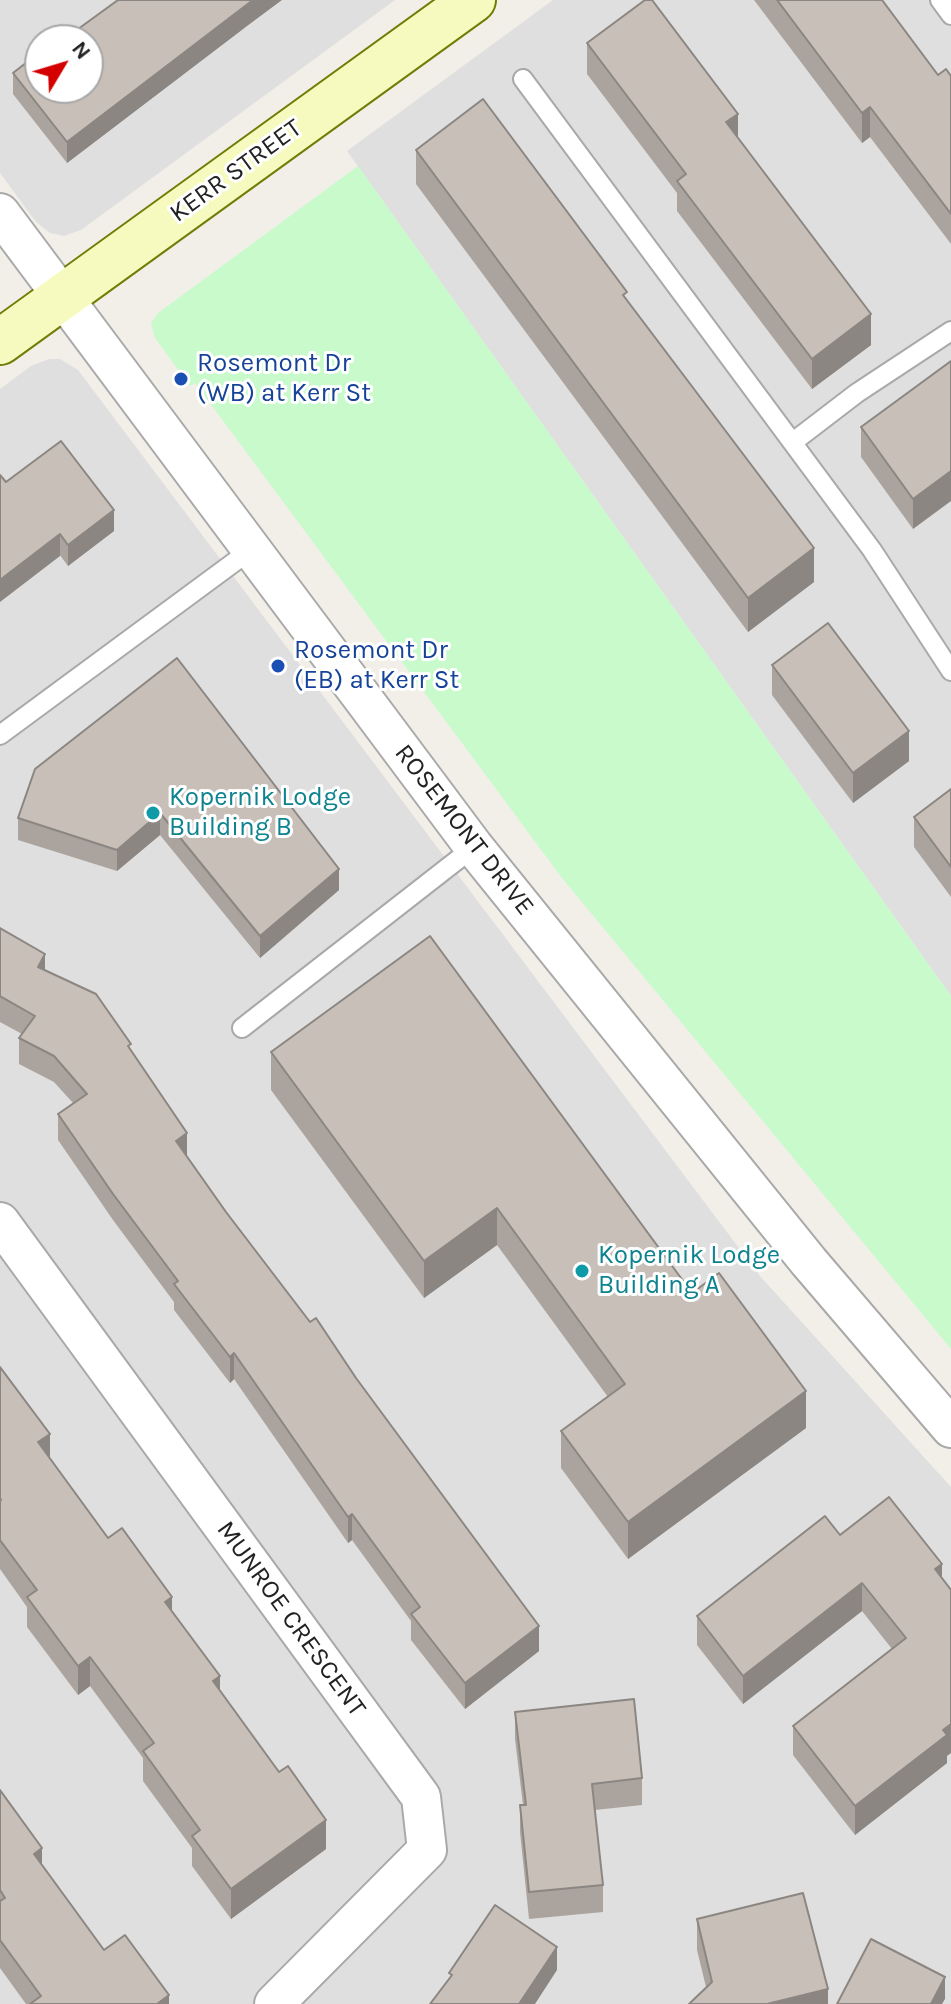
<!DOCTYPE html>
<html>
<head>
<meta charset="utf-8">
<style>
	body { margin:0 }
	#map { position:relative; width:951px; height:2004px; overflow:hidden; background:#f2efe9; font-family:Karla,sans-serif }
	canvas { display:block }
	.north { position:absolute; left:24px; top:24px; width:80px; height:80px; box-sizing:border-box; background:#fff; border:2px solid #a7a7a7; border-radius:50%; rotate:52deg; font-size:22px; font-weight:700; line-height:32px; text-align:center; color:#222 }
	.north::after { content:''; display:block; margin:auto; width:28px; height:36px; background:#d40000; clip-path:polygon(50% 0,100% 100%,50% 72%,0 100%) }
</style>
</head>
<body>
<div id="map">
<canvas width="951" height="2004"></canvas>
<div class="north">N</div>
</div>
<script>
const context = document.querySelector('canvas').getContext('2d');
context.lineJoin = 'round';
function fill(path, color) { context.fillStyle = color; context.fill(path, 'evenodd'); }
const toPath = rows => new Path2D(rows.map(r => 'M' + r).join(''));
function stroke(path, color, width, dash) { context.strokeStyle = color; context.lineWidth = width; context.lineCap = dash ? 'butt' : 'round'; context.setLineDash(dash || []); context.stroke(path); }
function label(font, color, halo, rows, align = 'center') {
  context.font = font + ' Karla,sans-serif'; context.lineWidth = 6; context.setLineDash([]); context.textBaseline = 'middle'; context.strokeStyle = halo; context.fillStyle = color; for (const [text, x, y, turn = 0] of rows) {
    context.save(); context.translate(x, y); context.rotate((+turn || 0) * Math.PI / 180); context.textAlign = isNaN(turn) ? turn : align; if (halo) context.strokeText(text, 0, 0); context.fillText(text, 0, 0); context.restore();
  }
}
fill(toPath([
	[0,0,395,0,81,230,64,236,50,233,36,222,0,173],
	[40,40,88,40,88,88,40,88],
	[553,0,951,0,951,996,347,151],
	[49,359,60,359,78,370,760,1276,951,1487,951,2004,0,2004,0,389,31,366]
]), '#e0dfdf');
fill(toPath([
	[358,166,951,996,951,1349,562,878,195,383,190,386,155,338,151,323,158,313]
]), '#c8facc');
const lane = toPath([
	[940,0,951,15],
	[523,79,872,550,951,671],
	[793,442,857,393,951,331],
	[0,735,252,549],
	[242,1028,474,847]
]);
const street = toPath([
	[0,213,474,847,809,1262,951,1428],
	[0,1222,421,1797,427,1850,274,2004]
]);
const secondary = toPath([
	[0,342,473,0]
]);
stroke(lane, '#a9a9a9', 22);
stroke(street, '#a9a9a9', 42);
stroke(secondary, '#707d05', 48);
stroke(lane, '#fff', 18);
stroke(street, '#fff', 38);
stroke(secondary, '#f7fabf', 44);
fill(toPath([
	[754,0,882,0,938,75,951,76,951,244,870,137,862,143],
	[243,29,67,163,13,94,13,73,63,40],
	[587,43,738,138,871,345,812,389,677,211,677,193,587,74],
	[416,150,627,300,814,582,748,632,416,184],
	[951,361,913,529,861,457,861,427],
	[6,482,114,531,68,566],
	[177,658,339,890,260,958,160,835,117,871,18,840,18,818],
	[772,665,909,761,853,803,772,695],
	[951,789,951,897,914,847,914,817],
	[0,928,131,1050,187,1158,539,1651,465,1709,411,1640,411,1621,352,1540,348,1543,234,1379,230,1383,174,1310,174,1302,113,1220,58,1140,58,1114,73,1103,54,1082,19,1064,19,1038,22,1034,0,1022],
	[271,1052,692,1293,806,1428,628,1559,561,1468,561,1431,608,1397,497,1245,424,1298,271,1090],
	[0,1367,50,1458,108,1538,172,1611,220,1690,326,1849,231,1919,192,1866,192,1848,143,1781,143,1758,90,1686,78,1695,27,1627,27,1607,0,1569],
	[840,1535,942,1578,947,1763,855,1835,793,1755,793,1726,892,1649,862,1611,743,1704,697,1645,697,1616],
	[515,1712,642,1778,642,1805,595,1810,603,1885,603,1912,529,1919,520,1832,520,1805,523,1805,515,1739],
	[0,1790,42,1866,104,1950,169,2004,26,2004,0,1968],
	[697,1919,828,2004,706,1987,697,1950]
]), '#aba49e');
fill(toPath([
	[253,0,282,0,243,29,67,163,67,142],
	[870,107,870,137,862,143,862,113],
	[738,114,738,144,726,122],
	[871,314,871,345,812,389,812,359],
	[951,471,951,501,913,529,913,499],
	[114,510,114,531,68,566,68,545],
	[60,534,60,556,0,602,0,580],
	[814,548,814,582,748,632,748,598],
	[909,731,909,761,853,803,853,773],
	[160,813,160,835,117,871,117,850],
	[339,869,339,890,260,958,260,936],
	[45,954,45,980,38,967],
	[187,1133,187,1159,176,1141],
	[497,1208,497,1245,424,1298,424,1261],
	[234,1353,234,1379,230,1383,230,1357],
	[806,1391,806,1428,628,1559,628,1522],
	[50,1434,50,1463,38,1442],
	[352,1514,352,1540,348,1543,348,1517],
	[942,1564,942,1592,935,1569],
	[862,1583,862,1611,743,1704,743,1676],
	[172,1597,172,1626,165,1602],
	[539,1626,539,1651,465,1709,465,1683],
	[90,1657,90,1686,78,1695,78,1666],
	[220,1676,220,1706,213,1681],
	[951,1724,951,1753,947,1756,947,1763,855,1835,855,1806],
	[326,1820,326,1849,231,1919,231,1889],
	[42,1848,42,1875,34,1854],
	[557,1947,557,1970,535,2004,519,2004],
	[945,1977,945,1999,942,2004,931,2004],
	[828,1989,828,2004,767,2004],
	[169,1995,169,2004,157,2004]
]), '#8b8681');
const building = toPath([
	[118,0,253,0,67,142,13,73,40,52,40,88,88,88,88,40,55,40,60,36,63,40,118,0],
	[645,0,652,0,738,114,726,122,871,314,812,359,677,181,686,174,587,43,645,0],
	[777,0,882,0,938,75,946,69,951,76,951,214,870,107,862,113,777,0],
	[483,99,627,292,623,295,814,548,748,598,416,150,483,99],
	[951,361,951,471,913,499,861,427,951,361],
	[61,441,114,510,68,545,60,534,0,580,0,475,6,482,61,441],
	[828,623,909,731,853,773,772,665,828,623],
	[177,658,339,869,260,936,160,813,117,850,18,818,35,769,177,658],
	[951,789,951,867,914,817,951,789],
	[0,928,45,954,38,967,96,994,131,1044,128,1046,187,1133,176,1141,226,1212,310,1322,316,1318,356,1378,539,1626,465,1683,411,1614,420,1607,352,1514,348,1517,234,1353,230,1357,174,1284,178,1281,113,1194,58,1114,87,1094,54,1056,19,1038,35,1016,0,996,0,928],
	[430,936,692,1293,719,1273,806,1391,628,1522,561,1431,625,1384,497,1208,424,1261,271,1052,430,936],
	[0,1367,50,1434,38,1442,108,1538,122,1528,172,1597,165,1602,220,1676,213,1681,279,1772,288,1766,326,1820,231,1889,192,1836,200,1830,143,1751,154,1743,90,1657,78,1666,27,1597,37,1590,0,1540,0,1501,1,1500,0,1498,0,1367],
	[889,1497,942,1564,935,1569,951,1590,951,1724,943,1730,947,1735,855,1806,793,1726,906,1638,862,1583,743,1676,697,1616,825,1516,840,1535,889,1497],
	[634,1699,642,1778,592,1784,603,1885,529,1892,520,1805,526,1805,515,1712,634,1699],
	[0,1790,42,1848,34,1854,104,1950,125,1935,169,1995,157,2004,30,2004,41,1996,0,1940,0,1901,5,1898,0,1890,0,1790],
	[803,1893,828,1989,767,2004,689,2004,712,1982,697,1919,803,1893],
	[495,1905,557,1947,519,2004,430,2004,452,1975,449,1973,495,1905],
	[871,1939,945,1977,931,2004,837,2004,871,1939]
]);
fill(building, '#c7bfb8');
stroke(building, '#8b8681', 2);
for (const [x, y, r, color] of [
	[181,379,8,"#1a4fb4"],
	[278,666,8,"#1a4fb4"],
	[153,813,8,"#0f9aa8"],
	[582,1271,8,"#0f9aa8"]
]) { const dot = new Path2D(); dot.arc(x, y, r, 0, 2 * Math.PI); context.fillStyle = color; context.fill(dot); stroke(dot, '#fff', 3); }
label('26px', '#222', '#fff', [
	["KERR STREET",236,171,-36],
	["ROSEMONT DRIVE",464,830,52],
	["MUNROE CRESCENT",291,1619,54]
]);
label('26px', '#164399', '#fff', [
	["Rosemont Dr",197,364],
	["(WB) at Kerr St",197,394],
	["Rosemont Dr",294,651],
	["(EB) at Kerr St",294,681]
], 'left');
label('26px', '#0d838f', '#fff', [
	["Kopernik Lodge",169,798],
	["Building B",169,828],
	["Kopernik Lodge",598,1256],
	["Building A",598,1286]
], 'left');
</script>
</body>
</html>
